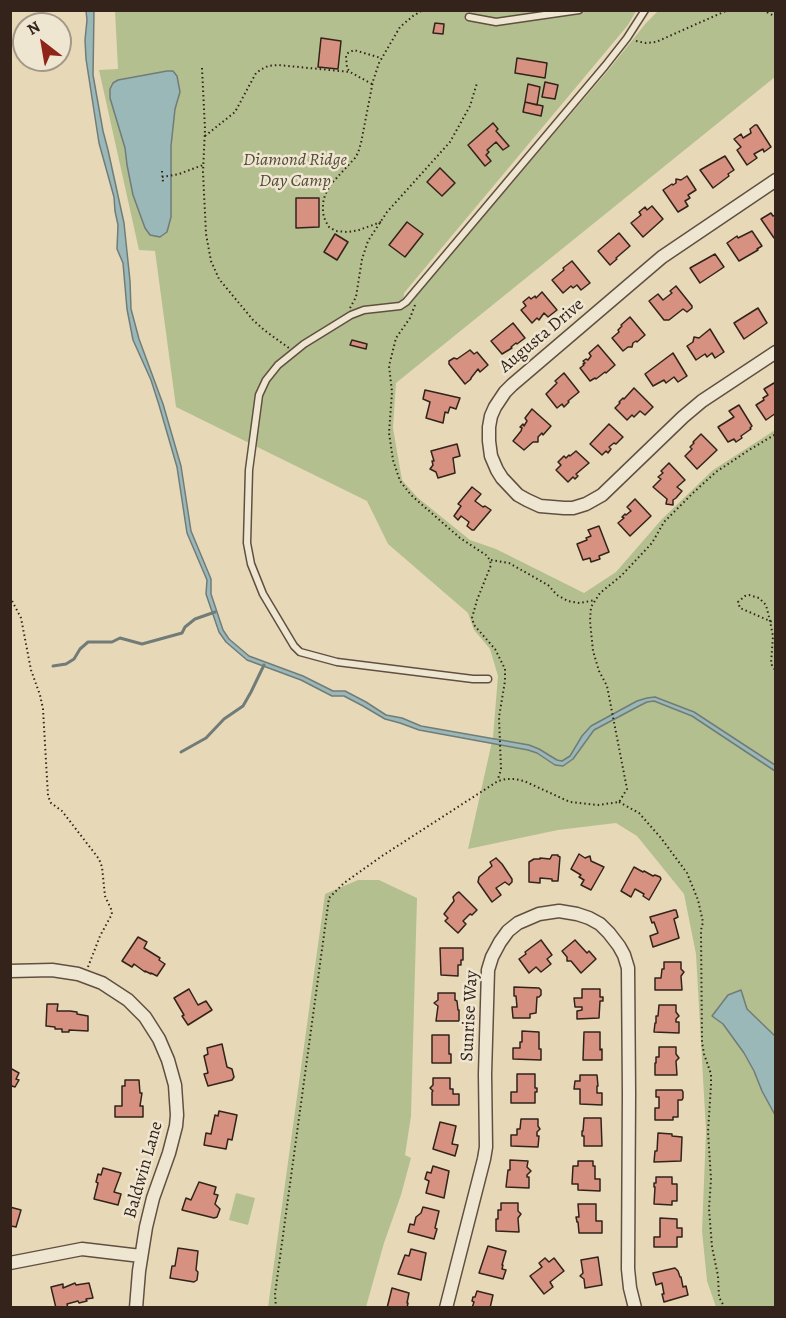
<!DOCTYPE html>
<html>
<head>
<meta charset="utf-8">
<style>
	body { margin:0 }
	#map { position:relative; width:786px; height:1318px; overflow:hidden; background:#e7d9b8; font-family:Alegreya,serif }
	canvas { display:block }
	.frame { position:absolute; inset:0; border:12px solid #33231a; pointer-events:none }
	.north { position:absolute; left:12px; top:12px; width:60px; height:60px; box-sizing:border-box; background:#efe6d1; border:2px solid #a49888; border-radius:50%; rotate:329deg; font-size:16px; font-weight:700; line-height:24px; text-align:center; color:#33231a }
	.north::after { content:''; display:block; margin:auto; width:21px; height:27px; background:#8f2418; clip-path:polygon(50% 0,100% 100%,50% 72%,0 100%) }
</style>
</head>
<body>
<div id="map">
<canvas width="786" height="1318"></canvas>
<div class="frame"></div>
<div class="north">N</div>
</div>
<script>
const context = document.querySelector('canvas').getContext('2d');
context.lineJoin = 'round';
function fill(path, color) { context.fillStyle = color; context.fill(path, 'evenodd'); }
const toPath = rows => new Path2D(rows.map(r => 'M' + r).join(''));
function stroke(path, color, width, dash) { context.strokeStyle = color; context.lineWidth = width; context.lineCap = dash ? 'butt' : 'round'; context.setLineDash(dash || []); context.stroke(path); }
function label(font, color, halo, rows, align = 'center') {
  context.font = font + ' Alegreya,serif'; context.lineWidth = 5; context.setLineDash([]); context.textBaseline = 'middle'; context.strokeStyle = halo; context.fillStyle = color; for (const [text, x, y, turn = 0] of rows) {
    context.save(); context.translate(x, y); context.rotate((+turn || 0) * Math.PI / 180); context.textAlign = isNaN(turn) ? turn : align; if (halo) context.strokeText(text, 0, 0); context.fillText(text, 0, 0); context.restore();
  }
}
fill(toPath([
	[115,11,636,11,628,25,404,293,403,310,606,73,646,23,658,11,775,11,775,77,396,383,393,428,402,480,417,497,470,540,496,549,584,593,616,572,662,519,713,470,775,430,775,1307,716,1307,707,1281,702,1231,706,1131,696,954,684,894,637,836,616,823,558,830,468,849,493,737,498,676,490,649,474,630,468,613,388,544,367,501,176,407,155,251,139,250,99,70,118,69],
	[358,880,379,880,417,898,411,1116,405,1155,411,1158,401,1195,384,1243,366,1307,268,1307,325,894],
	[236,1193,255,1198,248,1225,229,1220]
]), '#b4bf8f');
const water = toPath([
	[86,11,94,11,93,75,103,131,108,150,124,223,130,281,131,309,139,339,163,404,181,466,191,531,211,579,211,594,223,630,229,639,249,656,303,676,333,691,345,691,366,702,386,715,402,718,421,726,529,745,539,749,557,760,562,761,570,756,582,736,591,726,637,701,647,698,655,697,694,712,775,765,775,771,692,716,654,701,647,702,639,706,594,730,573,759,563,766,555,765,537,753,528,750,419,730,400,723,385,719,363,706,344,696,332,696,301,680,247,660,226,642,219,632,206,594,207,580,187,533,177,467,159,405,151,380,133,340,127,309,123,263,117,249,118,225,115,211,114,197,99,143,86,59,85,40,87,20,86,11],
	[167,71,173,71,177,76,180,92,175,109,171,146,171,217,167,232,160,237,150,235,145,228,133,195,127,165,125,148,110,98,110,89,113,83,118,80,167,71],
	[741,990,747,1009,775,1036,775,1115,762,1091,754,1071,744,1053,723,1024,712,1016,728,995,741,990]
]);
fill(water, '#9ab8b8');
stroke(water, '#717c79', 1.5);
stroke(toPath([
	[53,666,66,664,74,659,80,649,88,642,112,642,120,638,142,644,182,633,185,627,195,619,215,612],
	[181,752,206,738,224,719,243,706,251,692,264,665]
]), '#717c79', 3);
const building = toPath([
	[435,23,444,24,443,34,433,33,435,23],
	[321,38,341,41,338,69,318,67,321,38],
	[517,58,547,63,545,78,515,73,517,58],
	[545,82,558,85,555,99,542,97,545,82],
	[528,84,540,87,537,105,525,102,528,84],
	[525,102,543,106,541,116,523,112,525,102],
	[493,123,498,129,496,131,509,146,503,150,496,142,487,150,489,152,486,155,491,161,485,166,468,145,493,123],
	[755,125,757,125,771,147,764,152,763,149,754,154,757,158,747,165,737,150,741,147,734,139,741,134,743,138,751,133,750,129,755,125],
	[725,156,734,170,728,174,729,176,713,188,700,170,725,156],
	[440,168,455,183,442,196,427,182,440,168],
	[687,176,696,190,688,195,690,198,685,201,688,206,678,212,663,190,672,184,673,185,676,183,676,179,681,180,687,176],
	[296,198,319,198,319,227,296,228,296,198],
	[652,206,663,219,643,237,631,223,641,215,639,212,645,207,647,210,652,206],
	[771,213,773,216,776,215,776,237,774,238,761,219,771,213],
	[407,222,423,234,405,257,389,245,407,222],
	[752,231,762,246,757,249,758,250,739,261,727,243,737,236,738,238,752,231],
	[619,233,630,246,616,258,617,259,610,265,598,251,619,233],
	[335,234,348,242,337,260,324,252,335,234],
	[715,254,724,267,700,283,690,268,715,254],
	[572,261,590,283,581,290,577,285,573,288,571,286,563,293,552,280,564,270,563,268,572,261],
	[676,286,692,306,692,308,687,312,683,309,669,320,664,320,649,301,658,294,663,300,672,293,670,291,676,286],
	[542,292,557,310,548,317,544,313,539,320,537,318,532,323,521,310,526,306,523,302,529,297,531,299,535,296,536,298,542,292],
	[758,308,767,323,744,339,734,323,758,308],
	[630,317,645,335,637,342,636,341,633,343,632,347,628,347,623,351,612,338,619,332,618,330,622,326,621,325,630,317],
	[513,323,525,338,517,344,516,343,511,347,512,348,502,354,491,341,513,323],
	[710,329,724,352,715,358,712,353,707,357,705,354,696,360,687,346,693,342,694,337,699,338,710,329],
	[352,340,367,344,366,349,350,345,352,340],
	[598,345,615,365,606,373,605,372,596,379,595,378,590,381,580,368,584,365,583,364,585,363,583,361,586,359,588,360,591,356,589,353,598,345],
	[470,350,474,354,477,352,488,365,480,372,478,369,471,378,471,379,465,384,449,364,449,361,454,358,457,359,470,350],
	[673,353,687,376,678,382,674,377,666,383,664,380,653,386,645,374,673,353],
	[564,373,579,392,568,401,569,402,564,407,562,404,557,408,546,394,557,383,555,381,564,373],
	[774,383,776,385,776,413,766,420,756,405,764,400,763,398,768,395,764,389,774,383],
	[634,388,653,407,645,415,640,411,634,417,632,415,627,420,615,408,620,403,619,402,623,398,624,399,634,388],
	[425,390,460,398,456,409,450,407,448,413,445,412,443,423,426,418,430,402,423,399,425,390],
	[739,405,752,426,750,428,751,429,741,436,742,438,736,442,734,439,728,442,718,427,734,417,729,411,739,405],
	[532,409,551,426,543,435,542,433,538,437,538,442,533,442,524,450,513,441,521,431,522,428,520,427,523,424,524,426,527,421,525,418,532,409],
	[609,424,623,437,616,444,614,443,609,447,611,449,608,453,606,451,602,455,590,444,609,424],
	[701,434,717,450,697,469,685,456,692,449,690,447,694,443,693,442,701,434],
	[457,444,460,456,453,458,455,473,438,478,436,472,430,469,433,465,432,461,434,461,431,451,457,444],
	[576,451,589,463,576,474,578,476,575,479,573,477,568,482,556,470,561,465,558,462,564,456,566,458,569,455,570,456,576,451],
	[669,463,685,480,677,487,682,491,676,498,673,500,673,505,666,504,667,499,653,487,661,479,658,477,663,473,661,471,669,463],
	[472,487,481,494,475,501,483,507,485,506,491,510,474,530,472,530,467,526,469,522,461,516,458,520,454,516,461,506,458,504,472,487],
	[635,499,651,516,630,536,618,523,624,518,622,517,625,514,626,515,631,511,627,507,635,499],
	[599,526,609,552,599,556,600,559,591,562,590,558,583,560,577,544,587,540,586,538,591,536,588,530,599,526],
	[579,854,585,858,590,856,591,861,604,867,591,890,581,885,584,880,579,877,581,875,571,869,579,854],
	[552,855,558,855,558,856,560,857,558,881,552,881,552,879,540,878,540,883,529,882,529,862,534,859,540,859,540,858,550,859,552,855],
	[496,858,502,864,512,879,512,882,509,885,505,882,496,888,501,895,492,902,478,882,479,877,492,866,490,862,496,858],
	[634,867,643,872,644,871,653,876,655,875,660,877,661,879,649,900,643,896,644,894,635,889,631,897,621,891,634,867],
	[459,892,477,910,472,915,470,914,463,921,466,924,458,933,445,921,448,918,444,914,454,901,453,897,457,893,459,892],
	[674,910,676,910,678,917,674,919,679,938,653,947,650,936,658,933,654,922,652,923,650,917,674,910],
	[138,937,147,942,144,948,160,958,159,960,165,964,157,976,151,973,151,974,145,971,145,972,134,964,132,967,122,961,138,937],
	[541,940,552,955,547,959,551,964,541,972,536,967,529,973,519,959,526,954,525,952,541,940],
	[575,940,587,953,589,951,596,959,581,973,571,961,567,961,567,957,562,951,575,940],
	[440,948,463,948,463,960,461,960,461,965,458,965,458,976,441,975,440,948],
	[664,962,681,962,681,969,684,972,681,976,682,990,655,990,655,978,661,978,662,969,664,969,664,962],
	[514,987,539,988,541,990,541,995,539,997,537,997,536,1013,530,1014,530,1018,513,1018,512,1007,517,1007,516,996,514,996,514,987],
	[189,989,198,1005,206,1001,212,1010,188,1025,182,1016,184,1015,174,998,189,989],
	[582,989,600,989,600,997,603,997,603,1001,600,1001,599,1018,577,1019,577,1011,582,1010,582,1007,575,1007,574,998,582,998,582,989],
	[438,993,455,993,455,1000,457,1001,458,1010,459,1010,459,1021,436,1021,438,1006,434,1003,438,1000,438,993],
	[47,1004,58,1004,57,1011,70,1011,77,1012,77,1014,88,1016,88,1031,69,1030,69,1032,62,1032,62,1029,55,1029,55,1027,46,1026,47,1004],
	[659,1005,676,1005,676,1012,679,1016,676,1019,676,1022,679,1022,679,1033,654,1032,655,1023,656,1023,656,1016,658,1016,659,1005],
	[522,1031,539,1032,539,1049,541,1049,541,1060,513,1059,513,1048,520,1048,520,1042,522,1042,522,1031],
	[584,1032,600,1032,600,1050,602,1049,602,1060,583,1060,584,1032],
	[432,1035,449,1035,449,1054,451,1054,451,1063,432,1063,432,1035],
	[222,1044,227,1067,232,1069,234,1077,232,1080,208,1086,204,1074,208,1073,204,1056,208,1054,207,1048,222,1044],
	[659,1047,676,1047,676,1054,679,1058,676,1061,677,1075,655,1075,655,1063,656,1063,656,1057,659,1057,659,1047],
	[10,1068,19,1073,16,1079,19,1080,15,1087,12,1086,10,1089,10,1068],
	[517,1074,535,1074,535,1088,537,1088,537,1092,535,1092,535,1103,511,1103,511,1092,517,1092,517,1074],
	[580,1075,597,1075,598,1086,597,1086,597,1093,602,1093,602,1105,580,1104,580,1089,574,1089,575,1081,580,1081,580,1075],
	[433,1078,450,1078,450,1089,453,1089,453,1094,459,1094,459,1105,432,1105,432,1092,433,1091,430,1088,433,1085,433,1078],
	[125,1080,139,1080,140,1093,142,1093,140,1106,143,1106,143,1117,115,1117,115,1106,122,1106,122,1086,125,1086,125,1080],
	[656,1090,682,1090,683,1092,683,1098,682,1100,678,1100,678,1117,673,1117,673,1120,655,1120,655,1108,659,1108,659,1097,656,1097,656,1090],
	[219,1111,237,1115,232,1140,228,1139,226,1149,204,1145,206,1133,211,1134,215,1115,218,1116,219,1111],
	[584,1118,601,1118,602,1146,584,1146,584,1136,582,1136,582,1131,583,1131,584,1118],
	[521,1119,538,1119,538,1126,540,1129,537,1132,537,1136,539,1136,538,1147,511,1146,511,1135,517,1135,517,1129,520,1129,521,1119],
	[440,1122,456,1126,452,1144,458,1145,455,1156,433,1149,440,1122],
	[658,1133,672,1134,672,1136,682,1137,681,1161,654,1162,655,1151,657,1151,658,1133],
	[510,1160,528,1161,527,1167,531,1171,527,1175,527,1177,529,1177,529,1188,506,1187,508,1170,510,1170,510,1160],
	[578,1161,593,1161,593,1166,595,1166,595,1179,600,1179,600,1191,578,1190,578,1184,572,1184,573,1166,578,1166,578,1161],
	[433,1166,449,1171,444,1198,426,1193,429,1181,425,1179,427,1172,431,1173,433,1166],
	[103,1168,121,1173,114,1192,121,1194,118,1205,94,1199,98,1183,96,1182,98,1174,101,1175,103,1168],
	[656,1177,672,1177,672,1184,677,1184,677,1201,672,1201,672,1205,654,1204,655,1187,654,1187,654,1183,656,1183,656,1177],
	[199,1182,216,1187,214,1194,218,1195,215,1204,220,1209,217,1217,214,1218,182,1210,186,1198,191,1200,199,1182],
	[501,1203,518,1203,518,1211,521,1214,518,1218,519,1232,496,1231,496,1219,498,1219,498,1210,501,1210,501,1203],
	[578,1204,596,1204,596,1221,602,1221,602,1233,579,1233,578,1222,577,1222,576,1217,579,1217,578,1204],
	[10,1207,21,1210,16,1227,11,1226,10,1227,10,1207],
	[423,1207,439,1211,435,1228,437,1229,434,1239,408,1232,410,1224,414,1225,416,1217,421,1213,423,1207],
	[660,1218,677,1219,677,1228,682,1228,682,1237,677,1237,677,1247,654,1247,654,1237,660,1237,660,1218],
	[488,1246,506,1251,502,1265,503,1265,502,1269,506,1270,503,1279,479,1273,488,1246],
	[178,1248,198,1251,196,1270,198,1272,197,1280,194,1282,170,1278,172,1266,175,1266,178,1248],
	[411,1249,426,1253,421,1280,398,1274,405,1255,409,1256,411,1249],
	[598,1257,602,1285,585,1288,584,1279,580,1276,583,1273,581,1260,598,1257],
	[545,1258,549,1262,554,1258,564,1271,550,1282,553,1287,544,1294,530,1276,542,1267,539,1263,545,1258],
	[675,1268,678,1271,680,1277,681,1277,683,1287,686,1286,688,1295,664,1302,662,1294,664,1294,662,1283,656,1285,653,1273,675,1268],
	[75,1283,76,1285,89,1283,93,1298,86,1299,87,1301,79,1303,78,1301,67,1304,68,1308,56,1308,51,1287,63,1284,63,1288,75,1283],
	[392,1288,409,1293,407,1303,408,1303,407,1308,387,1308,392,1288],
	[477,1291,493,1295,490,1308,472,1308,474,1302,472,1301,473,1297,475,1297,477,1291]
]);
fill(building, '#d69180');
stroke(building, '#33231a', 1.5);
const lane = toPath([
	[469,17,496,22,579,10],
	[488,679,473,679,337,662,300,652,294,646,263,594,251,564,247,543,249,470,259,395,266,380,278,365,304,344,351,315,364,310,400,306,406,302,605,66,627,38,645,10]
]);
const street = toPath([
	[776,180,662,257,512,385,505,392,495,407,491,416,489,427,489,441,491,456,497,470,502,478,518,495,527,500,540,506,564,508,573,508,586,504,602,495,683,417,702,401,776,352],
	[10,971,52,970,78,974,102,983,128,1000,145,1017,159,1039,168,1060,175,1085,177,1115,176,1126,169,1153,153,1198,146,1227,139,1271,136,1308],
	[10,1263,82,1249,141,1256],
	[446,1308,484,1159,486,1147,485,1074,488,970,492,957,500,942,508,931,518,923,539,914,559,911,577,914,589,918,600,924,609,933,619,946,624,955,628,968,629,1094,628,1269,630,1288,635,1308]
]);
stroke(lane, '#605042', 9);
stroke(street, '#605042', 15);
stroke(toPath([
	[450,10,456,10],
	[763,10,776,17],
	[636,41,646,43,656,42,728,10],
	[202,68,205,129,203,172,206,234,211,261,219,279,253,320,264,330,289,348],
	[372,84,350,72,347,68,346,56,348,53,354,50,381,58],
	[205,136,235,112,256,73,262,69,268,66,278,65,350,72],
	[162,171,163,182],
	[162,177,179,174,203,165],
	[381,222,359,230,348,232,336,231,329,227,325,220,323,213,323,203,325,195,331,184,355,158,358,153,361,143,373,81,379,63,400,27,413,16,423,10],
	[415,305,410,318,396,338,389,366,392,392,389,433,393,460,400,481,411,495,460,538,486,555,490,560,491,565,477,600,472,618,474,625,495,649,505,669,505,681,499,717,501,769,498,779],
	[350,308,356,297,362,259,368,241,387,212,450,142,470,106,477,83],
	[491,560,509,563,548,585,557,595,568,601,580,603,595,600],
	[10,597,21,618,31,670,40,695,43,709,48,796,51,803,62,811,99,859,102,867,105,896,111,909,112,914,100,936,88,967],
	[776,623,770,621,740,608,738,602,745,596,749,595,759,598,766,605,770,621,773,636,771,663,773,668,776,670],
	[619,802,639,813,661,838,687,873,698,900,703,922,701,930,702,1042,704,1054,711,1074,711,1085,708,1132,711,1179,709,1209,712,1247,718,1276,719,1297,725,1308],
	[276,1308,275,1294,329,898,344,883,382,856,498,781,506,779,515,779,524,781,570,802,598,805,619,802,627,789,607,686,599,671,593,651,590,621,591,607,600,593,621,576,652,543,664,522,694,492,716,472,749,450,776,434]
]), '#33231a', 2, [1.5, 3]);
stroke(lane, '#efe6d1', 6);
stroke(street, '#efe6d1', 12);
label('italic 18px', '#534a37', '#efe6d1', [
	["Diamond Ridge",295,161],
	["Day Camp",295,182]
]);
label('18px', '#33231a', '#efe6d1', [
	["Augusta Drive",542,336,-40],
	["Sunrise Way",470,1016,-87],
	["Baldwin Lane",144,1170,-74]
]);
</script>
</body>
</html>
